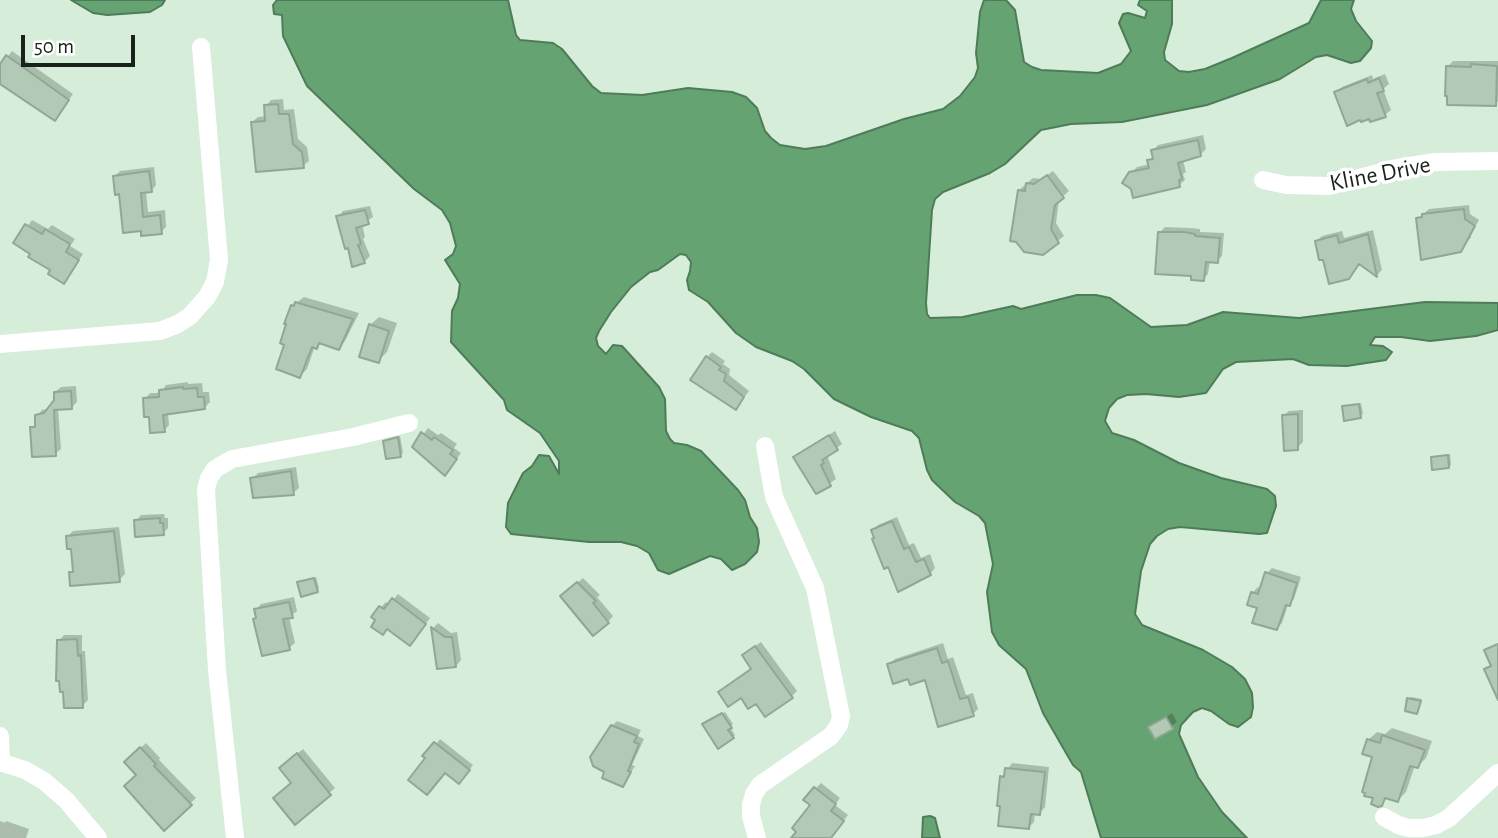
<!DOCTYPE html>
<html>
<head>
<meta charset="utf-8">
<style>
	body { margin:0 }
	#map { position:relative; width:1498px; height:838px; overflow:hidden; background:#d5edd9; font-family:"Alegreya Sans",sans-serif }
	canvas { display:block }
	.scale { position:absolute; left:21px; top:35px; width:114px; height:32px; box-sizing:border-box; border:4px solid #18211a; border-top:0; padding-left:9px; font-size:21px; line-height:24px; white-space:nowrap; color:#18211a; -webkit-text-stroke:5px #fff; paint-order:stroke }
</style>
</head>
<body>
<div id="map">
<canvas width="1498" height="838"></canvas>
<div class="scale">50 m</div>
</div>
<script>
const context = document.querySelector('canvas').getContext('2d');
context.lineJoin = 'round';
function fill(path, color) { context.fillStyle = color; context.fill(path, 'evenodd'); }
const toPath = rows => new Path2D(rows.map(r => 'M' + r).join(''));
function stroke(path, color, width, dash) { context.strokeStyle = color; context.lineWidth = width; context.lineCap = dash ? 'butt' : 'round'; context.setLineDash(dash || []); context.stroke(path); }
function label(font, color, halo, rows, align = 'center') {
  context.font = font + ' "Alegreya Sans",sans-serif'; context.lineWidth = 7; context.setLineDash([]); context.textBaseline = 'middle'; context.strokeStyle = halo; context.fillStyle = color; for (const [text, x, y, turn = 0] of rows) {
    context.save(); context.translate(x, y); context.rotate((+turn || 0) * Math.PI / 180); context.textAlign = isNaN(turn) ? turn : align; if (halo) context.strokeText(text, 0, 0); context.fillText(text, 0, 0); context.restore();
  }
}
const water = toPath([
	[71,0,165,0,162,5,150,12,107,15,93,13,71,0],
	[277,0,508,0,516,35,520,40,553,43,562,49,592,86,601,93,642,95,688,88,732,92,746,97,757,108,765,131,771,138,780,145,805,149,826,146,904,119,943,109,960,96,975,77,978,68,976,53,980,12,984,0,1006,0,1015,10,1024,62,1032,67,1041,70,1098,73,1121,64,1131,51,1119,23,1123,14,1128,13,1145,18,1147,11,1138,5,1140,0,1172,0,1172,24,1164,52,1165,60,1179,71,1189,72,1205,69,1232,58,1309,23,1321,0,1354,0,1351,9,1356,21,1372,41,1371,48,1360,61,1351,63,1327,55,1316,57,1280,79,1207,105,1122,122,1071,124,1041,130,1005,164,990,173,943,192,935,199,932,210,926,303,927,314,930,318,963,317,1013,306,1021,309,1077,295,1096,295,1110,298,1151,327,1187,325,1223,312,1299,318,1425,302,1498,303,1498,330,1476,336,1430,341,1401,337,1375,337,1370,345,1383,346,1392,352,1386,360,1347,366,1309,365,1293,359,1236,362,1223,369,1206,393,1179,397,1146,394,1127,395,1117,399,1109,408,1105,421,1112,433,1134,440,1179,463,1221,478,1267,489,1275,496,1276,506,1267,533,1259,534,1180,527,1168,529,1157,536,1150,544,1141,571,1135,614,1142,625,1203,650,1232,667,1245,679,1252,693,1253,707,1251,717,1238,727,1229,724,1211,711,1202,708,1193,712,1181,725,1179,734,1198,777,1222,812,1247,838,1101,838,1081,772,1073,765,1043,713,1026,669,999,645,992,632,987,592,993,564,985,523,979,516,955,502,932,480,927,470,919,438,912,431,871,417,834,399,804,369,792,361,756,347,736,333,708,302,689,290,687,280,690,271,691,262,686,255,680,254,658,270,650,272,631,287,611,312,599,331,596,338,598,346,606,354,613,345,622,346,659,387,665,399,666,431,670,439,674,443,687,445,701,451,738,490,745,500,750,517,757,528,759,542,757,552,745,564,732,570,721,559,710,556,669,574,658,570,649,553,637,546,621,542,589,542,511,534,506,527,508,503,523,473,532,466,539,455,549,456,559,474,559,461,540,433,507,410,504,400,451,342,452,311,458,298,460,284,445,260,453,254,456,246,450,223,442,210,414,189,307,86,283,36,282,15,274,14,273,5,277,0],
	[930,816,935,818,940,838,922,838,923,817,930,816]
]);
fill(water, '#66a373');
stroke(water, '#4f7c58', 2);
fill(toPath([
	[12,51,73,94,55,119,0,82,0,67],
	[1453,61,1498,61,1498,101,1495,105,1447,67],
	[1385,74,1389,84,1383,89,1391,110,1385,115,1336,92,1342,87,1372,75,1373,79],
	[283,99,284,110,294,109,298,139,307,147,309,161,303,166,252,122,258,117,267,116,266,106,271,100],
	[1203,135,1206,149,1200,155,1183,160,1186,172,1183,174,1185,180,1179,185,1131,173,1137,167,1150,164,1149,160,1154,156,1153,151,1158,145],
	[154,167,156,185,151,191,146,191,148,212,165,210,166,227,161,232,142,234,114,177,120,171],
	[1053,171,1069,191,1059,200,1056,223,1064,236,1042,253,1019,190,1033,178,1041,179],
	[1469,205,1470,214,1479,220,1471,234,1471,237,1463,247,1418,219,1429,209],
	[370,206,373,217,362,224,365,237,363,239,370,256,364,262,349,246,338,217,343,211],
	[32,220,48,229,52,225,75,239,70,246,83,254,64,282,33,253,16,243],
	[1165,227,1190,228,1200,229,1200,232,1224,233,1222,256,1217,261,1210,261,1208,274,1203,279,1160,232],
	[1373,230,1382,270,1377,275,1360,262,1348,277,1317,241,1322,236,1342,231,1344,238],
	[304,297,359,313,345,341,338,348,321,342,315,346,307,369,300,376,287,344,292,306],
	[379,317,397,323,387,352,378,361,370,325],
	[712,352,725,361,723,364,730,369,729,375,749,391,736,408,707,357],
	[188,382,188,384,202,383,203,392,209,392,210,402,204,408,168,413,169,425,164,431,150,415,145,399,150,393,161,393,166,385],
	[76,386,77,402,71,408,58,408,61,449,55,454,32,428,37,423,37,416,42,410,50,408,56,401,55,392,61,387],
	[1361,403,1363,414,1360,416,1344,407],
	[1303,410,1303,442,1297,448,1283,416,1289,411],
	[428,428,438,435,441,433,457,444,454,448,461,453,450,468,414,447],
	[835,431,842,444,827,455,836,479,817,492,795,457],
	[400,436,403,453,400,455,385,442],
	[1450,454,1451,465,1449,467,1433,457],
	[296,467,299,488,293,493,252,479,258,473],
	[164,514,165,518,168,518,168,528,163,533,136,521,141,515],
	[897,517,909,545,914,543,921,558,930,554,935,568,930,574,889,565,873,530,878,525],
	[119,527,125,574,119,580,71,573,75,570,72,547,68,536,73,531],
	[1272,568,1301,577,1294,599,1288,605,1282,623,1276,629,1259,607,1252,593,1258,587,1261,589,1267,573],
	[316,577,319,588,317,591,299,583],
	[583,578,600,595,597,597,613,616,608,622,568,591],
	[398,594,430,618,415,638,381,607,386,602,389,605],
	[294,597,297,611,289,617,295,643,289,648,257,617,256,610,261,604],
	[438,623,451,633,457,632,461,660,456,666,438,668,433,628],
	[64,635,82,635,82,651,85,651,88,700,82,706,59,641],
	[761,642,797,691,792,696,756,701,742,696,753,668,749,650],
	[943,643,948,659,953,657,966,695,973,693,978,709,973,714,926,678,909,677,889,664,895,659],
	[1411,697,1422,699,1417,712,1409,699],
	[725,712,733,724,730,727,735,735,733,737,706,723],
	[1172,713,1177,722,1156,736,1151,727],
	[617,721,641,730,638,736,644,739,632,765,635,766,623,785,612,726],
	[1392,728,1432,741,1426,758,1418,766,1415,765,1406,792,1398,800,1388,797,1381,804,1374,756,1368,740,1377,732,1385,734],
	[440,739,473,765,464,777,445,771,427,757],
	[146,743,160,758,159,760,196,798,164,828,138,775,126,762],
	[303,749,335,788,295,822,293,783,286,763],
	[1012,763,1049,767,1045,807,1040,813,1035,812,1034,822,1029,827,1002,777],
	[821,783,840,798,835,805,848,815,831,838,794,838,812,805,816,788],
	[0,821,5,823,6,821,29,829,26,838,0,838]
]), '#0003');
const building = toPath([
	[6,55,69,100,55,121,0,84,0,64,6,55],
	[1471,64,1497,66,1496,106,1447,105,1447,96,1445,96,1446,66,1471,67,1471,64],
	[1379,78,1384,91,1377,93,1386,117,1370,122,1369,119,1361,122,1360,120,1347,126,1334,92,1367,79,1368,83,1379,78],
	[278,104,279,114,289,114,293,144,302,152,304,168,256,172,251,122,265,121,264,105,278,104],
	[1198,140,1201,156,1178,163,1182,179,1179,180,1180,187,1133,198,1131,189,1122,183,1129,172,1149,168,1147,160,1153,159,1151,150,1198,140],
	[149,171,152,192,141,193,143,217,160,215,162,234,141,236,141,231,123,233,119,194,115,195,113,176,149,171],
	[1047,175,1064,198,1055,205,1051,229,1059,243,1043,255,1024,252,1016,242,1010,241,1018,190,1025,191,1026,183,1034,184,1047,175],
	[1464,209,1465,219,1475,226,1461,252,1421,260,1416,218,1422,217,1422,214,1464,209],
	[365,210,369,224,356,228,361,244,358,245,365,263,352,267,348,248,345,249,336,216,365,210],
	[25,224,42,234,45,229,70,244,66,252,79,260,64,284,48,274,50,270,28,257,30,254,13,243,25,224],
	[1158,232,1184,232,1195,234,1195,236,1220,238,1218,263,1206,262,1204,281,1191,280,1191,276,1155,274,1158,232],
	[1368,234,1377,277,1359,264,1349,279,1329,284,1323,260,1319,260,1315,241,1337,235,1339,243,1368,234],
	[295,302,353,319,339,350,319,343,317,349,312,347,300,378,276,369,284,345,280,343,286,324,284,324,291,305,294,306,295,302],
	[369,324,389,331,379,363,359,357,369,324],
	[706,356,721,367,719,370,726,374,724,381,744,397,736,410,690,380,706,356],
	[183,387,183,389,197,388,198,397,204,397,205,409,163,415,165,432,150,433,149,417,144,417,143,398,159,397,159,390,183,387],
	[71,391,72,409,54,410,56,456,32,457,30,427,35,427,35,415,44,413,54,400,54,392,71,391],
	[1359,404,1361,418,1344,421,1342,406,1359,404],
	[1298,414,1298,450,1284,451,1282,415,1298,414],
	[421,432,432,440,434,437,453,450,450,454,457,459,445,476,412,447,421,432],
	[829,435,838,450,822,460,824,463,821,465,831,486,816,494,793,457,829,435],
	[398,437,401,457,386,459,383,441,398,437],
	[1448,455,1449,468,1432,470,1431,457,1448,455],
	[291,471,294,495,253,498,250,478,291,471],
	[160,518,160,523,163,523,164,535,135,537,134,520,160,518],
	[892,521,904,549,909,547,916,562,924,559,931,575,898,592,888,567,884,569,872,539,874,538,871,530,892,521],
	[114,531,120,582,70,586,69,572,73,572,71,549,67,549,66,536,114,531],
	[1265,572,1297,583,1290,606,1286,605,1277,630,1252,623,1257,608,1247,605,1251,592,1258,594,1265,572],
	[314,578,318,592,301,597,297,582,314,578],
	[577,582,596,601,593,603,609,623,593,636,560,596,577,582],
	[392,598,426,624,410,646,387,629,383,635,371,627,375,620,371,617,379,606,384,609,392,598],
	[289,602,293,618,283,619,290,650,262,656,253,619,256,618,254,609,289,602],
	[431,627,445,637,452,637,456,667,437,669,431,627],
	[77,639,78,656,81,655,83,708,64,708,63,692,60,692,59,681,56,681,57,640,77,639],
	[1498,644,1498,700,1484,669,1491,666,1484,650,1498,644],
	[755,646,793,698,765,717,756,704,748,709,741,698,728,707,718,692,751,669,742,655,755,646],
	[937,648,942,663,948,661,960,699,968,697,974,716,938,727,925,680,910,685,908,679,893,684,887,664,937,648],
	[1407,698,1421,701,1417,714,1405,711,1407,698],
	[722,713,732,728,728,730,734,738,718,749,702,724,722,713],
	[1166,717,1173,729,1155,739,1148,727,1166,717],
	[611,725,637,736,634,742,639,744,628,771,631,772,623,787,602,778,604,772,593,766,590,757,611,725],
	[1382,735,1425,750,1418,768,1410,766,1398,802,1385,798,1382,806,1378,807,1371,804,1373,798,1364,796,1365,793,1362,792,1372,757,1362,754,1367,739,1380,743,1382,735],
	[434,742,470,770,459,784,445,773,427,795,408,780,425,758,422,756,434,742],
	[140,747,156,764,154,766,192,805,164,831,124,786,136,775,124,762,140,747],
	[297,753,331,795,295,825,273,798,291,783,279,768,297,753],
	[1005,768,1045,772,1040,815,1031,814,1029,829,998,826,1000,806,997,806,1000,776,1004,777,1005,768],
	[814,787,836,804,831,811,844,821,831,838,791,838,796,832,792,828,810,805,803,800,814,787]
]);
fill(building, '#b1c9b5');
stroke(building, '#90a794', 2);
stroke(toPath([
	[1263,180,1286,185,1329,186,1397,168,1435,162,1498,161],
	[0,344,160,331,178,324,190,316,207,297,215,282,219,260,201,47],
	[0,736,1,762],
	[0,762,25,770,44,781,66,800,98,838],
	[1384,817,1398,825,1409,828,1423,828,1436,825,1449,818,1498,773],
	[235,838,217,670,206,489,209,478,215,469,232,459,353,437,409,423],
	[757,838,751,816,751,805,754,794,760,785,831,736,839,725,841,716,815,588,774,497,765,446]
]), '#fff', 18);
label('24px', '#18211a', '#fff', [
	["Kline Drive",1380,174,-11]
]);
</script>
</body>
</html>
